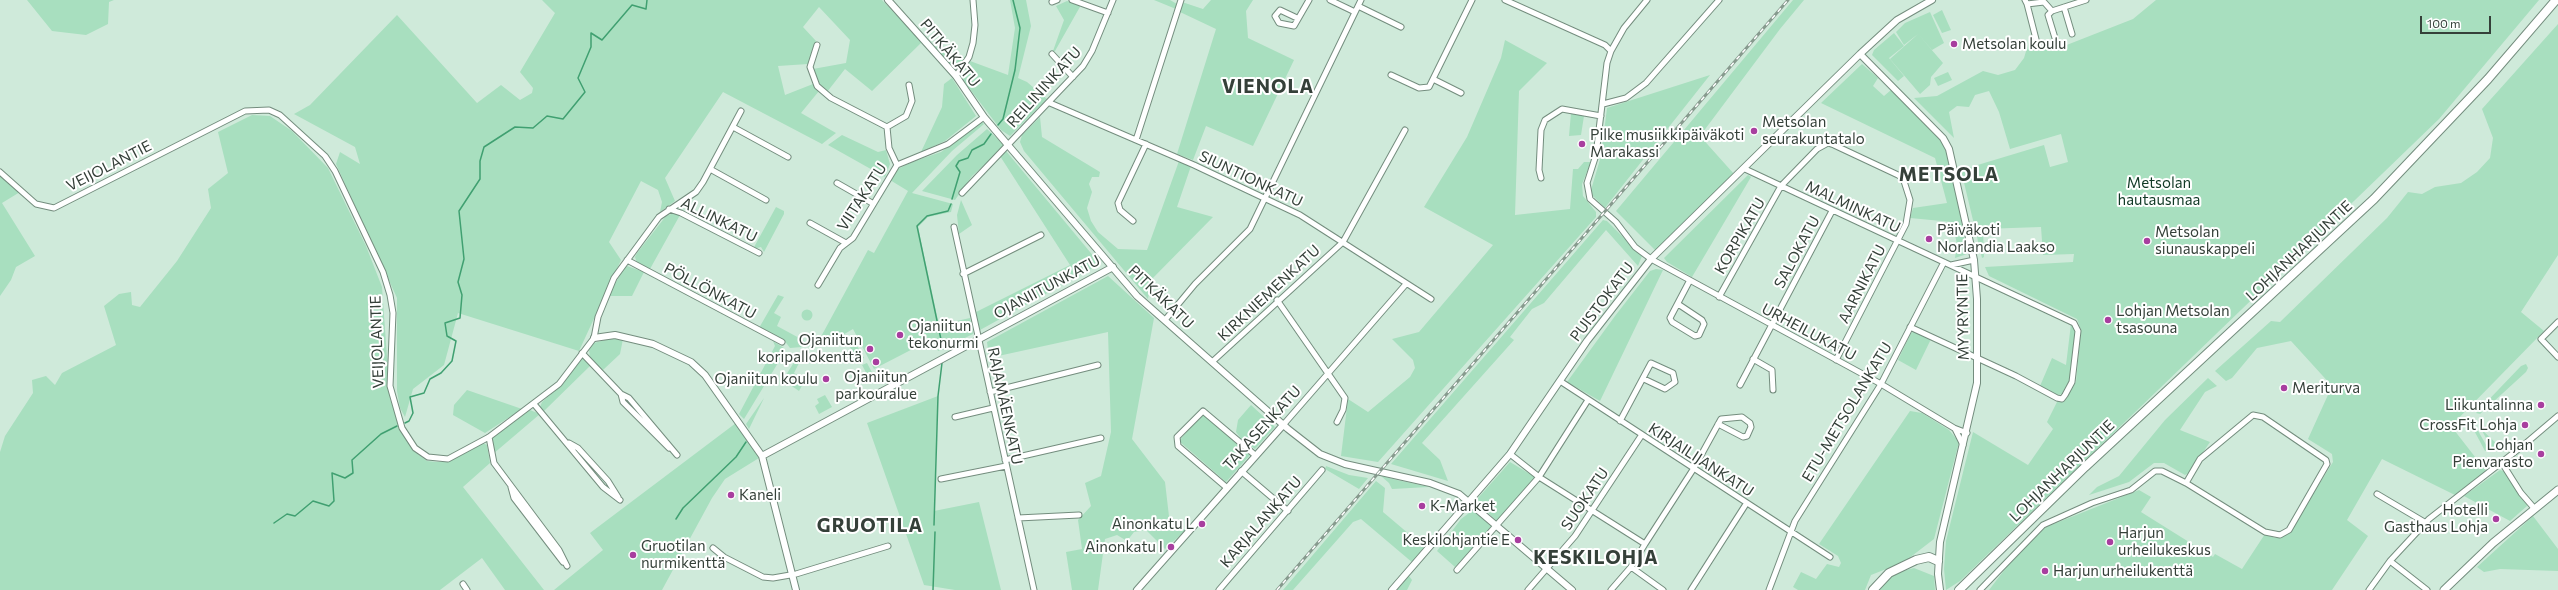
<!DOCTYPE html>
<html>
<head>
<meta charset="utf-8">
<style>
	body { margin:0 }
	#map { position:relative; width:2558px; height:590px; overflow:hidden; background:#cfeada; font-family:Commissioner,sans-serif }
	canvas { display:block }
	.scale { position:absolute; left:2420px; top:16px; width:71px; height:18px; box-sizing:border-box; border:2px solid #354039; border-top:0; padding-left:5px; font-size:12px; line-height:14px; white-space:nowrap; color:#354039; -webkit-text-stroke:3px #fff; paint-order:stroke }
</style>
</head>
<body>
<div id="map">
<canvas width="2558" height="590"></canvas>
<div class="scale">100 m</div>
</div>
<script>
const context = document.querySelector('canvas').getContext('2d');
context.lineJoin = 'round';
function fill(path, color) { context.fillStyle = color; context.fill(path, 'evenodd'); }
const toPath = rows => new Path2D(rows.map(r => 'M' + r).join(''));
function stroke(path, color, width, dash) { context.strokeStyle = color; context.lineWidth = width; context.lineCap = dash ? 'butt' : 'round'; context.setLineDash(dash || []); context.stroke(path); }
function label(font, color, halo, rows, align = 'center') {
  context.font = font + ' Commissioner,sans-serif'; context.lineWidth = 4; context.setLineDash([]); context.textBaseline = 'middle'; context.strokeStyle = halo; context.fillStyle = color; for (const [text, x, y, turn = 0] of rows) {
    context.save(); context.translate(x, y); context.rotate((+turn || 0) * Math.PI / 180); context.textAlign = isNaN(turn) ? turn : align; if (halo) context.strokeText(text, 0, 0); context.fillText(text, 0, 0); context.restore();
  }
}
fill(toPath([
	[27,0,114,0,109,2,108,24,86,35,52,31],
	[542,0,882,0,922,42,872,91,845,69,827,92,819,86,813,69,846,63,850,40,819,7,803,27,816,41,808,64,778,66,785,95,813,84,819,91,801,113,836,133,822,144,723,92,665,178,675,201,660,212,662,202,658,190,641,181,609,242,621,260,579,351,458,313,444,365,413,389,405,417,400,408,397,391,397,298,336,164,340,152,360,164,355,147,294,114,310,105,397,15,477,103,501,85,520,100,532,93,533,88,520,72,555,13],
	[1010,0,1026,0,1031,26,1018,78,1027,82,1047,99,1010,136,1001,130,963,80,962,75,970,61,1008,75,1015,28],
	[1154,0,1170,0,1177,4,1176,9],
	[1211,0,1253,0,1246,11,1248,38,1294,60,1253,146,1206,126,1193,160,1177,154,1216,29,1180,12,1182,2,1203,9],
	[1793,0,1804,0,1780,29,1700,136,1734,174,1657,252,1616,211],
	[2156,0,2539,0,2439,119,1960,581,1946,590,1944,569,1946,541,1973,432,2028,465,2053,429,2047,422,2058,400,2066,398,2076,382,2081,330,2077,319,1989,276,1985,267,2073,262,2074,254,2043,255,2041,227,1983,229,1984,257,1982,258,1961,170,2044,145,2050,167,2068,162,2061,134,2010,149,1999,112,1989,91,1975,95,1969,107,1957,106,1949,112,1954,138,1914,98,1937,96,1983,71,1998,75,2015,70,2024,58,2030,38,2033,49,2059,48,2133,19],
	[1067,1,1081,5,1055,51,1053,51,1064,20,1056,6],
	[1942,10,1951,30,1942,33,1933,15],
	[1930,12,1944,43,1932,50,1918,34,1904,45,1896,32,1905,23],
	[2558,24,2558,255,2521,312,2544,331,2451,426,2486,471,2455,495,2382,459,2347,520,2368,536,2332,590,1989,590,2012,560,2046,527,2139,490,2151,497,2141,512,2213,557,2215,554,2242,569,2265,534,2275,538,2288,534,2333,462,2332,454,2308,439,2332,386,2291,341,2257,348,2232,378,2226,381,2215,371,2271,321,2280,322,2387,218,2408,192,2422,194,2435,187,2461,183,2477,172,2490,158,2493,138,2482,109],
	[1894,33,1904,46,1889,58,1904,76,1898,81,1872,55,1874,50],
	[1918,34,1943,63,1931,77,1930,85,1920,94,1890,59],
	[1505,40,1547,63,1519,91,1515,215,1570,209,1573,169,1578,169,1584,162,1591,162,1582,184,1583,196,1596,212,1596,217,1378,462,1341,456,1348,399,1368,412,1410,377,1415,368,1413,360,1392,339,1419,332,1493,245,1424,207,1467,137,1501,58],
	[933,45,966,58,961,67,954,69],
	[1862,64,1878,78,1873,86,1884,96,1891,90,1941,141,1952,165,1967,254,1955,258,1957,244,1952,222,1910,218,1913,208,1947,203,1935,158,1821,103],
	[1948,72,1952,80,1938,86,1934,78],
	[1710,75,1608,204,1605,208,1592,195,1591,190,1601,156,1607,108],
	[952,78,976,116,945,141,921,152,942,107,944,84],
	[1571,113,1584,116,1581,135,1569,136],
	[252,115,270,116,292,131,328,168,366,246,382,287,390,399,402,433,415,452,427,461,437,462,448,462,483,443,487,445,490,463,463,487,544,590,505,590,482,558,440,590,0,590,0,452,5,436,33,393,32,380,46,376,55,385,62,373,116,345,104,306,119,294,131,292,132,305,140,307,177,261,211,208,208,189,228,173,218,132],
	[1040,117,1042,137,1100,172,1099,177,1092,177,1089,184,1092,192,1087,208,1091,221,1098,232,1118,249,1147,250,1179,161,1191,166,1177,207,1213,217,1151,280,1148,299,1024,151,1020,142,1022,135],
	[982,122,984,124,952,151,912,193,953,204,951,212,928,217,918,227,939,325,970,318,973,334,938,351,934,338,874,369,853,329,822,347,817,344,868,250,874,253,908,191,890,180,896,170,912,162,941,152],
	[987,129,1005,146,972,176,955,200,922,191,957,155],
	[842,135,878,152,886,150,890,164,885,177,828,145],
	[1006,151,1100,264,980,330,976,312,1070,265,1000,156],
	[0,174,20,192,2,203,35,256,16,267,11,280,0,296],
	[1748,175,1751,177,1692,277,1667,262,1664,258],
	[961,200,972,225,959,234,957,215],
	[776,207,784,211,784,214,764,252,761,247,753,249],
	[674,213,680,215,650,269,637,263,635,257,637,253,666,216],
	[1603,220,1607,221,1642,256,1638,266,1606,230,1544,303,1532,309,1510,337,1514,340,1422,443,1440,460,1448,481,1391,464],
	[627,266,644,272,632,296,608,296,624,268],
	[1656,269,1663,270,1600,401,1567,382,1615,316,1650,271],
	[1108,276,1154,318,1132,439,1165,482,1170,525,1186,530,1165,549,1146,530,1134,532,1127,541,1117,535,1105,539,1098,590,1072,590,1066,552,1082,549,1078,520,1091,506,1085,483,1101,476,1111,432,1108,332,989,358,987,342],
	[778,295,784,297,774,313,781,317,777,326,814,346,790,348,784,340,759,328],
	'801.5 315a5.5 5.5 0 1 1 11 0a5.5 5.5 0 1 1-11 0Z',
	[2071,324,2076,331,2070,382,2063,394,2056,395,2040,386,2052,358,2066,365],
	[1915,331,1931,339,1916,370,1898,360,1911,333],
	[612,338,623,339,620,354,603,370,590,359,589,349,594,343],
	[773,341,784,348,784,353,744,419,739,414,775,346],
	[856,344,864,358,857,360,850,347],
	[580,359,586,359,591,365,544,411,540,407,542,402,560,386],
	[796,359,800,361,794,373,805,380,799,391,783,380],
	[867,363,875,378,870,380,862,365],
	[2526,364,2528,368,2526,372,2480,414,2476,413,2521,366],
	[2208,378,2217,386,2205,392,2180,430,2210,442,2189,473,2185,475,2164,463,2154,463,2129,482,2089,495,2097,487,2119,476,2165,420],
	[467,390,522,409,485,433,453,415,454,405],
	[825,395,832,407,819,414,815,406,819,403,817,399],
	[938,396,934,511,979,502,1001,590,955,590,924,585,867,423],
	[764,398,749,429,746,424],
	[1251,405,1275,427,1255,449,1242,440,1236,432,1238,420],
	[530,410,540,414,493,454,493,437],
	[1910,411,1922,413,1949,430,1959,442,1934,539,1904,562,1871,575,1865,590,1798,590,1793,587,1801,572,1816,579,1827,564,1839,567,1841,563,1838,556,1819,544],
	[1203,413,1250,455,1226,482,1179,441],
	[2469,421,2473,422,2489,450,2485,451],
	[736,423,759,458,725,479,712,498,662,590,554,590,603,550,590,533],
	[2481,429,2497,444,2495,447,2491,447],
	[1510,462,1535,477,1497,521,1479,505,1478,498],
	[1326,466,1349,475,1368,478,1359,489,1325,469],
	[2500,470,2506,472,2527,503,2527,506,2510,521,2464,496],
	[1381,476,1397,480,1429,487,1392,489,1389,483],
	[1376,481,1385,488,1383,512,1422,545,1424,549,1413,563,1361,519,1353,522,1293,590,1283,590],
	[1473,510,1493,528,1455,567,1437,551,1461,519],
	[2533,516,2558,549,2558,571,2500,569,2484,572,2477,567],
	[1914,568,1934,576,1935,590,1876,590,1883,579,1898,572],
	[1409,576,1412,580,1407,590,1396,590]
]), '#a8dfbf');
stroke(toPath([
	[998,125,1003,119,1015,70,1020,28,1013,0],
	[952,199,960,172,956,166,959,161,968,158,972,150,984,144,991,134],
	[943,349,917,226,927,216,948,211,951,204],
	[405,423,409,421,413,413,410,397,424,393,430,379,441,373,452,361,456,341,447,336,445,323,460,318,462,295,458,282,464,259,459,211,480,179,480,161,484,147,515,127,533,128,547,116,563,119,585,92,578,78,591,47,591,33,602,40,632,5,646,9,647,0],
	[676,519,683,508,736,457,746,442],
	[274,523,287,514,295,516,313,501,329,506,334,501,332,473,345,478,353,473,352,460,381,434,397,426],
	[934,525,938,396,942,363],
	[933,590,935,532]
]), '#40a071', 1.5);
const minor = toPath([
	[1072,0,1108,13],
	[1330,0,1355,12],
	[1505,0,1605,45,1611,51],
	[1647,0,1624,28,1611,51,1607,63,1596,155,1587,183,1590,199,1616,222,1635,247,1651,259,1881,384,1954,428,1967,433],
	[2025,0,2027,4,2044,2,2052,11,2086,0],
	[1052,2,1057,0],
	[2027,4,2037,43],
	[1358,6,1401,27],
	[2064,7,2072,34],
	[2052,11,2048,15,2055,38],
	[1297,18,1280,10,1275,16,1279,23,1294,26,1309,0],
	[817,45,810,67,817,86,831,98,887,127,889,148,897,165],
	[1052,54,1073,77],
	[1391,75,1419,88,1429,87,1472,0],
	[956,76,969,57,973,43,975,25,973,0],
	[1433,79,1461,93],
	[1050,103,1194,165,1300,215,1431,299],
	[1603,104,1626,98,1646,83,1719,0],
	[733,127,788,157],
	[887,127,906,116,912,101,909,85],
	[1136,140,1181,0],
	[710,169,766,200],
	[1745,169,2074,323,2078,331,2072,382,2065,395,2062,399,2057,398,2016,376,1910,327],
	[0,172,36,204,54,208,245,111,269,110,280,115,325,156,335,171,383,272,390,295,393,313,390,386,402,428,415,448,428,457,448,459,489,437,559,384,594,338,598,317,614,278,659,217,696,192,703,182,741,111],
	[1541,178,1539,170,1541,130,1545,120,1562,109,1601,116],
	[837,183,872,203],
	[962,193,1083,66,1092,51,1113,0],
	[669,209,681,213,759,253],
	[1133,221,1120,210,1118,203,1146,144],
	[810,223,846,243],
	[954,227,1034,590],
	[627,260,782,342],
	[1951,265,1974,260],
	[963,274,1041,235],
	[818,285,840,248,853,238,897,165,948,144,984,117],
	[1719,297,1781,186,1817,149,1828,143,1834,145,1898,175,1903,178,1910,200,1906,224,1836,360],
	[1277,300,1345,398,1343,410,1337,422],
	[1678,304,1702,320,1704,324,1699,335,1695,336,1672,322,1670,318,1690,280],
	[1165,320,1195,284,1250,229,1361,0],
	[2558,322,2541,339,2558,357],
	[582,353,621,394,629,398,677,455],
	[1753,359,1772,370,1773,390],
	[1212,362,1343,242,1405,130],
	[1560,381,1830,557],
	[1740,385,1832,211],
	[990,392,1098,365],
	[621,394,623,402,669,448],
	[534,404,603,487,620,500],
	[955,417,993,408],
	[1620,421,1651,363,1673,373,1675,382,1665,389,1644,379],
	[1284,424,1406,284],
	[1955,429,1963,445],
	[489,437,494,463,559,550,567,566],
	[569,443,578,448,608,481,618,497],
	[1510,454,1539,477,1645,544],
	[1005,460,1101,438],
	[2502,463,2521,493,2534,508],
	[1241,471,1288,511],
	[941,479,1006,466],
	[511,487,514,498,563,562],
	[1226,487,1178,446,1177,437,1203,411,1255,455],
	[2377,494,2426,523],
	[1018,518,1079,515],
	[713,548,724,557,763,577,773,578,796,574,888,546],
	[2390,561,2427,590],
	[1631,567,1663,590],
	[1457,570,1539,477,1588,400],
	[463,584,467,590],
	[1219,590,1322,470],
	[1528,590,1575,536,1641,436],
	[1611,590,1631,567,1645,544,1694,468,1721,419,1742,417,1750,423,1751,427,1747,436,1743,437,1718,424],
	[1691,590,1746,504],
	[1769,590,1795,521,1881,384,1944,262],
	[1980,590,2043,525,2092,503,2131,490,2155,471,2162,471,2186,483,2265,532,2280,535,2289,530,2327,464,2326,460,2263,417,2253,415,2200,459,2186,483],
	[2369,590,2390,561,2429,519,2525,444,2558,416]
]);
const tertiary = toPath([
	[888,0,956,76,984,117,1137,296,1288,429,1320,454,1345,464,1430,483,1459,494,1572,590],
	[1860,54,1943,138,1949,149,1974,260,1977,299,1977,383,1940,542,1938,574,1940,590],
	[594,338,615,335,653,344,691,362,705,375,762,456,796,590],
	[762,456,1113,267],
	[1137,590,1284,424],
	[1392,590,1510,454,1587,341,1651,259,1860,54,1897,20,1932,0]
]);
const secondary = toPath([
	[2444,590,2493,543,2558,490]
]);
const trunk = toPath([
	[1873,590,1889,573,1916,560,1929,557,1938,561],
	[1959,590,2085,467,2374,199,2488,79,2556,0]
]);
stroke(minor, '#748d7e', 7);
stroke(tertiary, '#748d7e', 8);
stroke(secondary, '#748d7e', 9);
stroke(trunk, '#748d7e', 10);
stroke(minor, '#fff', 5);
stroke(tertiary, '#fff', 6);
stroke(secondary, '#fff', 7);
stroke(trunk, '#fff', 8);
const rail = toPath([
	[1277,590,1788,0]
]);
stroke(rail, '#879a8e', 3);
stroke(rail, '#fff', 1.5, [4.5]);
for (const [x, y, r, color] of [
	[1954,44,4,"#a83e9f"],
	[1754,131,4,"#a83e9f"],
	[1582,144,4,"#a83e9f"],
	[1929,239,4,"#a83e9f"],
	[2147,241,4,"#a83e9f"],
	[2108,320,4,"#a83e9f"],
	[900,335,4,"#a83e9f"],
	[870,349,4,"#a83e9f"],
	[876,362,4,"#a83e9f"],
	[826,379,4,"#a83e9f"],
	[2284,388,4,"#a83e9f"],
	[2541,405,4,"#a83e9f"],
	[2525,425,4,"#a83e9f"],
	[2541,454,4,"#a83e9f"],
	[731,495,4,"#a83e9f"],
	[1422,506,4,"#a83e9f"],
	[2496,519,4,"#a83e9f"],
	[1202,524,4,"#a83e9f"],
	[1518,540,4,"#a83e9f"],
	[2110,542,4,"#a83e9f"],
	[1171,547,4,"#a83e9f"],
	[633,555,4,"#a83e9f"],
	[2045,571,4,"#a83e9f"]
]) { const dot = new Path2D(); dot.arc(x, y, r, 0, 2 * Math.PI); context.fillStyle = color; context.fill(dot); stroke(dot, '#fff', 1.5); }
label('15px', '#354039', '#fff', [
	["Metsolan koulu",1962,44],
	["Metsolan",1762,122],
	["seurakuntatalo",1762,139],
	["Pilke musiikkipäiväkoti",1590,135],
	["Marakassi",1590,152],
	["Päiväkoti",1937,230],
	["Norlandia Laakso",1937,247],
	["Metsolan",2155,232],
	["siunauskappeli",2155,249],
	["Lohjan Metsolan",2116,311],
	["tsasouna",2116,328],
	["Ojaniitun",908,326],
	["tekonurmi",908,343],
	["Ojaniitun",862,340,"right"],
	["koripallokenttä",862,357,"right"],
	["Ojaniitun",876,377,"center"],
	["parkouralue",876,394,"center"],
	["Ojaniitun koulu",818,379,"right"],
	["Meriturva",2292,388],
	["Liikuntalinna",2533,405,"right"],
	["CrossFit Lohja",2517,425,"right"],
	["Lohjan",2533,445,"right"],
	["Pienvarasto",2533,462,"right"],
	["Kaneli",739,495],
	["K-Market",1430,506],
	["Hotelli",2488,510,"right"],
	["Gasthaus Lohja",2488,527,"right"],
	["Ainonkatu L",1194,524,"right"],
	["Harjun",2118,533],
	["urheilukeskus",2118,550],
	["Keskilohjantie E",1510,540,"right"],
	["Gruotilan",641,546],
	["nurmikenttä",641,563],
	["Ainonkatu I",1163,547,"right"],
	["Harjun urheilukenttä",2053,571]
], 'left');
label('15px', '#354039', '#fff', [
	["PITKÄKATU",950,53,50],
	["REILININKATU",1044,87,-48],
	["VEIJOLANTIE",109,166,-27],
	["SIUNTIONKATU",1251,179,25],
	["VIITAKATU",862,197,-57],
	["MALMINKATU",1853,207,25],
	["ALLINKATU",719,220,26],
	["KORPIKATU",1740,236,-60],
	["LOHJANHARJUNTIE",2299,251,-43],
	["SALOKATU",1797,252,-62],
	["AARNIKATU",1862,284,-63],
	["OJANIITUNKATU",1047,287,-28],
	["PÖLLÖNKATU",710,291,28],
	["KIRKNIEMENKATU",1269,293,-43],
	["PITKÄKATU",1161,297,44],
	["PUISTOKATU",1602,302,-53],
	["MYYRYNTIE",1963,317,-91],
	["URHEILUKATU",1809,332,28],
	["VEIJOLANTIE",377,342,-92],
	["RAJAMÄENKATU",1005,406,78],
	["ETU-METSOLANKATU",1847,412,-59],
	["TAKASENKATU",1262,428,-48],
	["KIRJAILIJANKATU",1701,460,33],
	["LOHJANHARJUNTIE",2062,471,-44],
	["SUOKATU",1585,499,-56],
	["KARJALANKATU",1261,522,-49]
]);
label('15px', '#103925', '#fff', [
	["Metsolan",2159,183],
	["hautausmaa",2159,200]
]);
context.letterSpacing = '1px';
label('bold 19px', '#354039', '#fff', [
	["VIENOLA",1268,87],
	["METSOLA",1949,175],
	["GRUOTILA",870,526],
	["KESKILOHJA",1596,558]
]);
context.letterSpacing = '0px';
</script>
</body>
</html>
